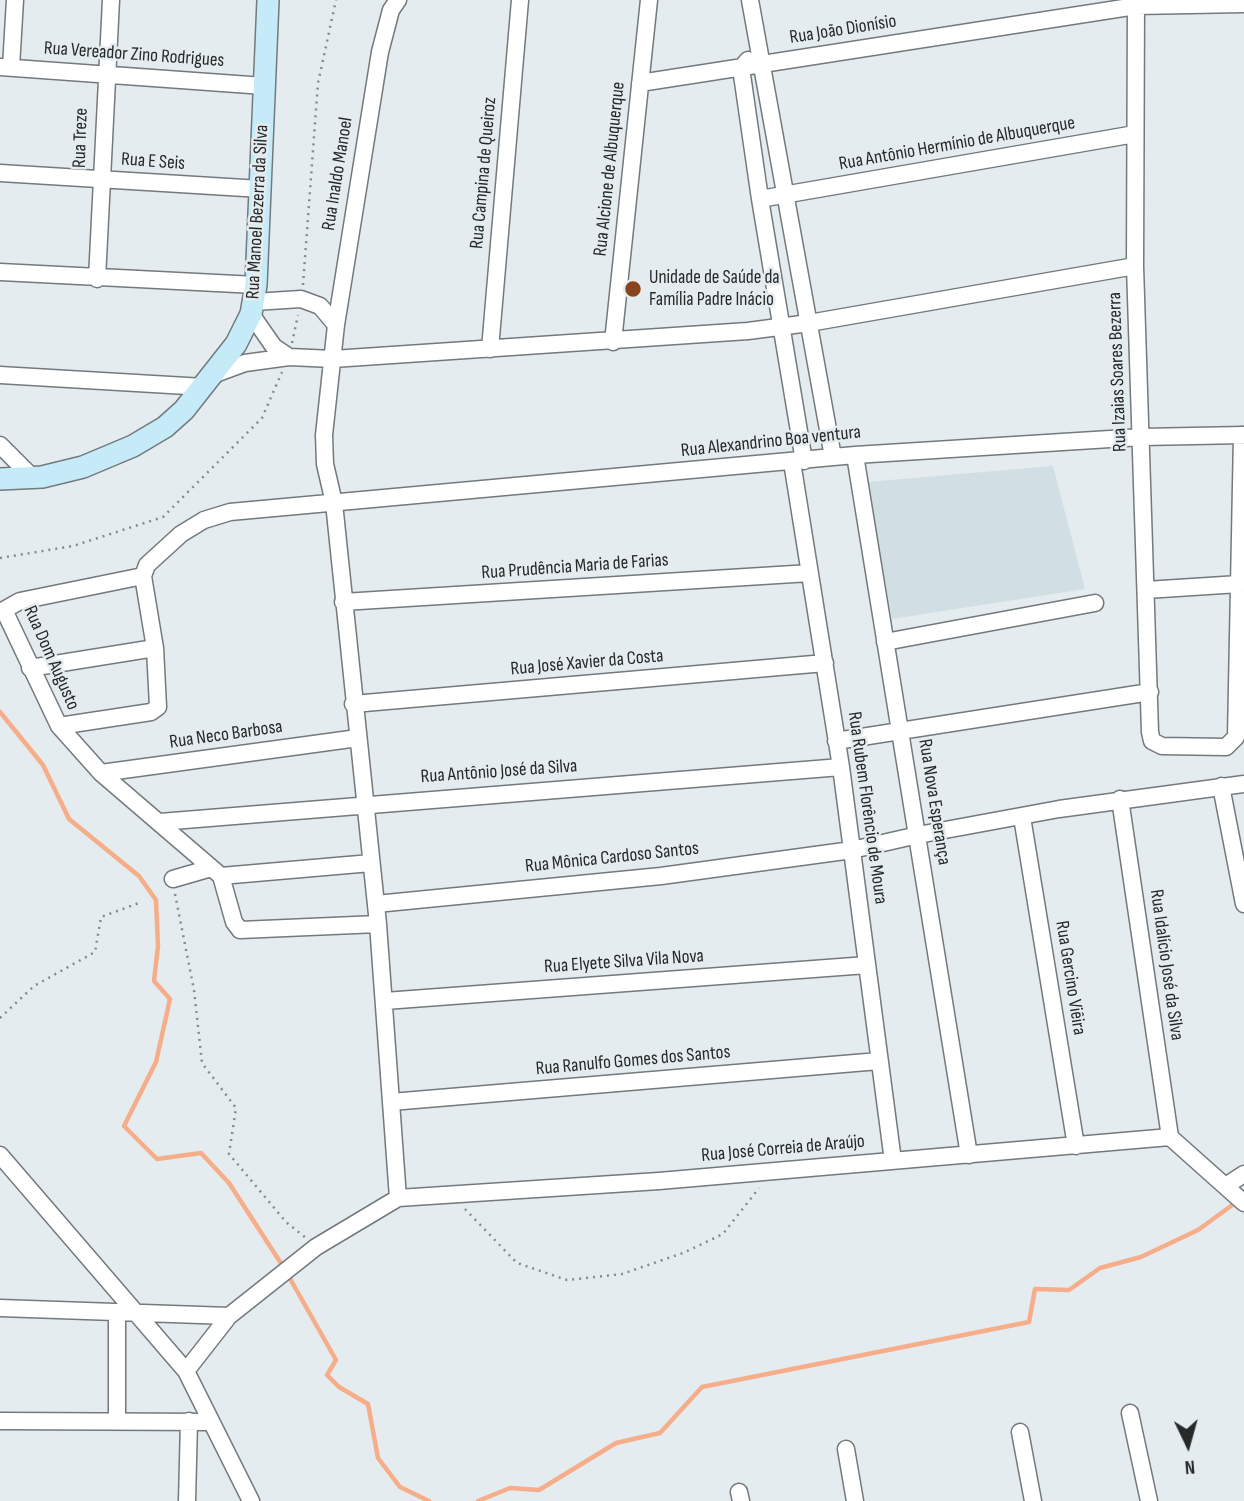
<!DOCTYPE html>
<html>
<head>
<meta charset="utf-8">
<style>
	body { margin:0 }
	#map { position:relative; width:1244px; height:1501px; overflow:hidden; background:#e5ecef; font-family:"Sofia Sans Condensed",sans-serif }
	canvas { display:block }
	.north { position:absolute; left:1153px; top:1410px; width:70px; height:70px; -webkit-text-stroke:5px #e5ecef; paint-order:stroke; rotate:175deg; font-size:19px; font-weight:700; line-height:28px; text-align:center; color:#26292a }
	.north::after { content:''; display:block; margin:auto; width:24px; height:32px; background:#26292a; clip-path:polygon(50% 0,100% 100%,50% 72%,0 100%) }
</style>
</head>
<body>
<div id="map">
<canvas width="1244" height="1501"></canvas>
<div class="north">N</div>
</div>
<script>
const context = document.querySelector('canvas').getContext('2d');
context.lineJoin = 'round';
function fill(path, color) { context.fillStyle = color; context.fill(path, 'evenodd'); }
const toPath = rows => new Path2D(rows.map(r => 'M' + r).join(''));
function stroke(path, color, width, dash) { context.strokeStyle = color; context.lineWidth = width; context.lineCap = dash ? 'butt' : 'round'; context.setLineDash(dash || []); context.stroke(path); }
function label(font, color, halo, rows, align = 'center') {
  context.font = font + ' "Sofia Sans Condensed",sans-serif'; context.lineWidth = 5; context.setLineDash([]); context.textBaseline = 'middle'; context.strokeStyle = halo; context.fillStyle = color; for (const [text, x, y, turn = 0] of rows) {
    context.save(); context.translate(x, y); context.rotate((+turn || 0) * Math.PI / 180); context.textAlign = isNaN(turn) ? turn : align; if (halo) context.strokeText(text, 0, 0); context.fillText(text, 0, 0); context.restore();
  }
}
fill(toPath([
	[1053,466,1085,589,892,619,866,482]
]), '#d1dfe5');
stroke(toPath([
	[0,712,43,765,69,819,139,876,156,900,158,946,154,981,170,999,156,1062,124,1126,157,1159,201,1153,229,1183,284,1268],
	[288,1275,336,1360,327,1375,339,1387,368,1404,378,1458,400,1487,429,1501],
	[478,1501,510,1488,539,1490,616,1443,660,1433,702,1387,1029,1322,1035,1289,1069,1290,1100,1268,1141,1257,1198,1230,1235,1203]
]), '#f6ad89', 4.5);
const street = toPath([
	[398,0,391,10,380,52,336,325,324,435,325,464,334,503,378,924,398,1198],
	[750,0,833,457],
	[1136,0,1135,266,1150,732,1152,741,1162,746,1226,747,1236,737,1242,435],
	[748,60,741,68,760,199,804,461],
	[0,67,264,86],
	[11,67,15,0],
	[640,83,1136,6,1244,4],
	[0,173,261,189],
	[760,199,1135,134],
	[0,272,256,285],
	[97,279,111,0],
	[254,302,301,299,320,306,336,325],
	[251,314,274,347,289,357,333,359,748,331,809,323,1135,266],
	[613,342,649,0],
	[490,349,520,0],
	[215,374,245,363,289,357],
	[0,375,204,387],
	[0,445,32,477],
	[855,455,969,1155],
	[792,462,841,767,893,1161],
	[1146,590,1239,584],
	[343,602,810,573],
	[885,642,1095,603],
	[30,668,155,648],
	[353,704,825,663],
	[59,726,151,712,158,707,155,648,143,576],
	[836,741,1150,692],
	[101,773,358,738],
	[1221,786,1244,904],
	[1120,799,1170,1137],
	[1022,817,1076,1146],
	[160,822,841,767],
	[221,876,371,863],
	[173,879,211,868],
	[376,904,661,876,852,850,918,835,1059,809,1244,784],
	[378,924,240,930,234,922,221,876,101,773,59,726,4,610,20,601,143,576,147,565,181,534,204,520,230,512,855,455,1142,437,1244,435],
	[385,1001,867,965],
	[391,1102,879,1061],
	[1170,1137,1244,1203],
	[0,1155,186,1371,251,1501],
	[1227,1185,1244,1174],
	[0,1308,229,1316],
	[117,1313,117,1420],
	[186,1371,229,1316,316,1247,398,1198,659,1181,1170,1137],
	[1130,1413,1149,1501],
	[0,1421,210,1422],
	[1020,1432,1033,1501],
	[846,1449,855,1501],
	[739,1492,741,1501],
	[187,1501,189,1421]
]);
const secondary = toPath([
	[0,479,42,477,83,467,133,446,165,427,184,410,236,344,251,314,256,285,268,0]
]);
stroke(street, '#73797c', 19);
stroke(secondary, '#73797c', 24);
stroke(toPath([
	[303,285,318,83,336,0],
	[292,343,298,315],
	[0,558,73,546,163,517,262,418,282,372],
	[175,894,194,990,202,1063,236,1108,229,1154,286,1222,306,1238],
	[0,1018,34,986,95,952,101,917,139,903],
	[465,1209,517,1263,567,1280,622,1274,683,1253,723,1234,759,1188]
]), '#858a8c', 2.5, [2, 5]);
stroke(street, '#fff', 16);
stroke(secondary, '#c5ebf8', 21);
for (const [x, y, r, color] of [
	[633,289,9,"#89441d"]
]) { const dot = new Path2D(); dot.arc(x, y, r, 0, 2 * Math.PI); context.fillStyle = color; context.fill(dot); stroke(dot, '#e5ecef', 2.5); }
label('19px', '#26292a', '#e5ecef', [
	["Rua João Dionísio",843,30,-9],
	["Rua Vereador Zino Rodrigues",134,55,4],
	["Rua Treze",81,138,-88],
	["Rua Antônio Hermínio de Albuquerque",957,144,-10],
	["Rua E Seis",153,162,4],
	["Rua Alcione de Albuquerque",610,169,-84],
	["Rua Campina de Queiroz",484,173,-85],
	["Rua Inaldo Manoel",338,174,-81],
	["Rua Manoel Bezerra da Silva",258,212,-87],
	["Rua Izaias Soares Bezerra",1118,372,-92],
	["Rua Alexandrino Boa ventura",771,442,-6],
	["Rua Prudência Maria de Farias",575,567,-4],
	["Rua Dom Augusto",51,658,66],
	["Rua José Xavier da Costa",587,663,-5],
	["Rua Neco Barbosa",226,735,-8],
	["Rua Antônio José da Silva",499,772,-4],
	["Rua Nova Esperança",934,802,81],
	["Rua Rubem Florêncio de Moura",867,808,82],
	["Rua Mônica Cardoso Santos",612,858,-6],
	["Rua Elyete Silva Vila Nova",624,962,-4],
	["Rua Idalício José da Silva",1166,965,82],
	["Rua Gercino Viêira",1070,978,81],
	["Rua Ranulfo Gomes dos Santos",633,1061,-5],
	["Rua José Correia de Araújo",783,1149,-5]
]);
label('19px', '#26292a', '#e5ecef', [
	["Unidade de Saúde da",649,278],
	["Família Padre Inácio",649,300]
], 'left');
</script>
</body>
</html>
